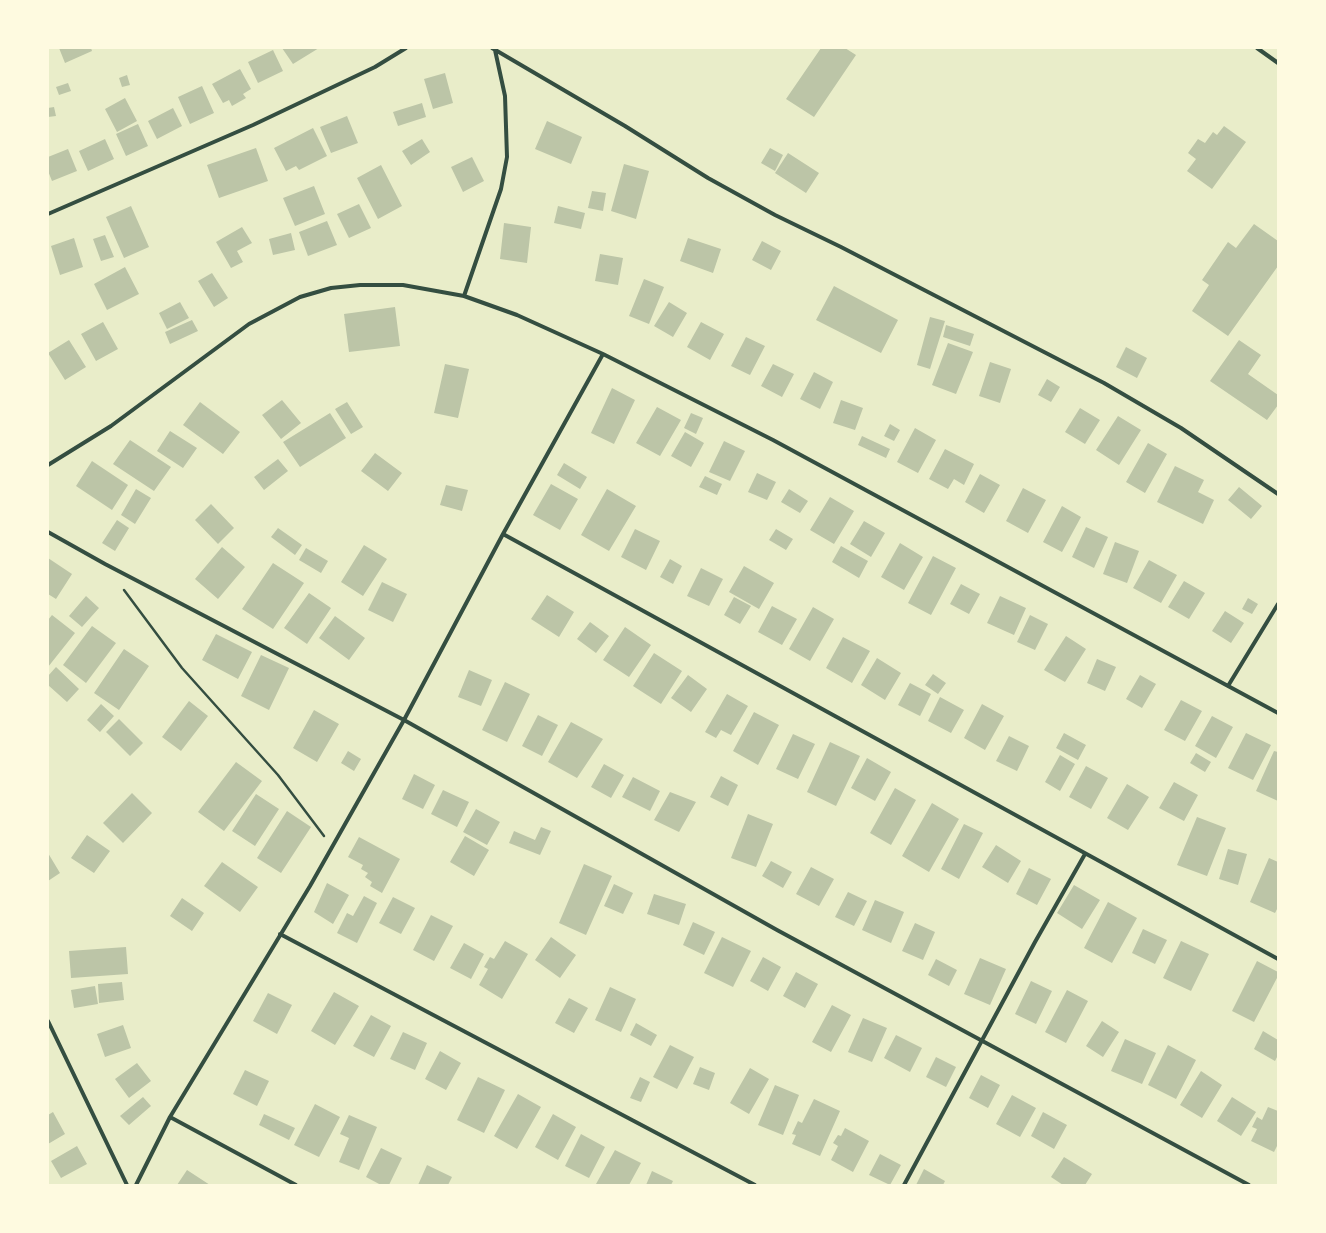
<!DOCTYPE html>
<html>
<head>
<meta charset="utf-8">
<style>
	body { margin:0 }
	#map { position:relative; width:1326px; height:1233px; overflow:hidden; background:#e9edc9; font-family:"PT Sans",sans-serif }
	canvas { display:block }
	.frame { position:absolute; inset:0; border:49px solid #fefae0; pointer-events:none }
</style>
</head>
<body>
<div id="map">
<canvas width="1326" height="1233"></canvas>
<div class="frame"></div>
</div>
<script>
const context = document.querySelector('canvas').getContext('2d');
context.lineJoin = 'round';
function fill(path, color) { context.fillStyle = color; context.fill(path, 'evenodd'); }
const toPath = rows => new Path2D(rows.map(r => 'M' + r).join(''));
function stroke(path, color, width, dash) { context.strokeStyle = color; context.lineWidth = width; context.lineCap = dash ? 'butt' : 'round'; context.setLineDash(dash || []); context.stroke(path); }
fill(toPath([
	[59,48,91,48,92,51,65,63],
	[282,48,319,48,293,64],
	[821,48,845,48,856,55,814,117,786,99],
	[273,50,283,71,258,83,248,62],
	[240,69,251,89,243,94,246,98,232,106,229,100,223,103,212,84],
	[445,73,453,103,433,109,424,79],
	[127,75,130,85,122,87,119,78],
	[68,83,71,91,59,95,56,87],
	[202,86,214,113,190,124,178,97],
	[125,98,137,121,117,132,105,109],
	[422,103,426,117,398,126,393,112],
	[54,107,56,116,48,117,48,108],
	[173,108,182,126,157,139,148,121],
	[347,116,358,143,331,153,320,127],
	[547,121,582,137,571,164,535,149],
	[138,124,148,146,126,156,116,134],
	[1224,126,1246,142,1212,189,1187,171,1196,159,1188,153,1198,139,1205,143,1213,132,1217,135],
	[313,128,327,156,299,170,296,166,286,171,274,148],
	[105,139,114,159,88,171,79,151],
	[422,139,430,152,411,165,402,151],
	[256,148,268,181,219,198,207,165],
	[770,148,783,155,775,171,761,163],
	[68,149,77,171,52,181,48,171,48,157],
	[788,153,819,173,806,193,775,173],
	[472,157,484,181,463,192,451,167],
	[624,164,649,171,636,219,611,211],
	[381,165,402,206,378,219,357,178],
	[314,186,325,214,295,226,283,198],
	[592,191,606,193,603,211,588,208],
	[359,204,371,228,349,238,337,214],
	[131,206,149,247,124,258,106,217],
	[558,206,585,213,581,229,554,223],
	[327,221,337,245,308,256,299,232],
	[504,223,531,227,527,263,500,259],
	[1254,224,1278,241,1278,266,1228,336,1192,311,1209,285,1202,280,1228,242,1236,248],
	[242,227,252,243,237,251,243,262,231,268,216,242],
	[291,233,295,250,273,255,269,239],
	[105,235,114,257,101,261,93,239],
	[74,238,83,267,60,275,51,246],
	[688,238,721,249,713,273,680,261],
	[762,241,781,251,771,270,752,260],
	[600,254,623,258,618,285,595,281],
	[125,267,139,294,107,310,94,284],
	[212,273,228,298,214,307,198,281],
	[644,279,664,287,649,324,629,316],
	[834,286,898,320,881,353,816,320],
	[180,302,189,318,167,329,159,313],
	[669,302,687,313,673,337,654,326],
	[395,307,400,346,349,352,344,314],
	[930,317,945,321,930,369,917,365],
	[192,320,198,331,170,344,165,332],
	[103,322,118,349,96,361,81,334],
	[701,322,724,334,710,360,687,347],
	[946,325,974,334,970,346,943,337],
	[746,337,765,346,750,375,731,366],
	[69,340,86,367,65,380,48,353],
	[1239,340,1261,355,1248,374,1278,395,1278,405,1267,420,1210,381],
	[948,343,973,352,956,394,932,385],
	[1126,347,1147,358,1137,378,1116,367],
	[990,362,1011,369,1000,403,979,396],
	[445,364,469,369,458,418,434,413],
	[773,364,794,374,782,397,761,386],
	[814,372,833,382,820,409,800,399],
	[1047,379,1060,387,1051,402,1038,395],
	[612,388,635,400,614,444,591,433],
	[282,400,301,423,281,439,262,415],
	[841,400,863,408,855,430,833,423],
	[200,402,240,432,223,454,183,425],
	[347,402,363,427,351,434,335,409],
	[657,407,681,420,660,456,636,443],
	[1080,408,1100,420,1085,444,1065,432],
	[330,413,346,438,300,467,283,442],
	[691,413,703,418,696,434,684,428],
	[1118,416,1141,430,1119,465,1096,450],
	[890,424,900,430,894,441,884,436],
	[915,428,936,440,918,473,897,462],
	[170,431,197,448,183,468,157,451],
	[685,432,704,443,691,467,671,456],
	[862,436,890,449,886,458,858,445],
	[130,440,171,467,154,491,113,464],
	[724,441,745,451,730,481,709,472],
	[1148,443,1167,454,1145,493,1126,482],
	[945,449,974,464,964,485,954,479,948,489,929,479],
	[375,453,402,473,388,491,361,471],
	[278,459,288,471,264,490,254,477],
	[92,461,128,485,112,510,76,486],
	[564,463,587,477,580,489,557,475],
	[1175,466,1204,480,1198,492,1214,500,1203,524,1157,502],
	[757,473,776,482,767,500,748,492],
	[980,474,1000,485,984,513,965,502],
	[705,476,722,484,717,495,699,487],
	[551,484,578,499,560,530,533,515],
	[446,485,468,490,462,511,440,505],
	[1239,487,1262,506,1251,519,1228,500],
	[1023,488,1046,500,1028,533,1006,521],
	[136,489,151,498,135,524,121,515],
	[607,489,636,506,609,551,581,535],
	[789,489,808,501,800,513,781,502],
	[830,497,854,511,834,544,810,530],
	[211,504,234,528,218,544,195,520],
	[1062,506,1081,517,1062,552,1043,542],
	[117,520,129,528,115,551,102,543],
	[864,521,885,533,871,557,850,544],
	[1086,527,1108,537,1094,568,1072,557],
	[278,528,302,545,295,555,271,537],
	[635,529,660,541,646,570,621,557],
	[776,529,793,539,786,550,769,540],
	[1115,542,1139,551,1127,583,1103,574],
	[900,543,923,557,904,590,881,577],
	[364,545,387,559,363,596,341,582],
	[841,546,868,561,859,578,832,562],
	[222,547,245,567,218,599,195,579],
	[306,548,328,561,321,573,299,560],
	[933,556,956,568,931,615,908,603],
	[48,558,72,574,56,599,48,594],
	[670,559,682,566,673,584,660,577],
	[1149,560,1177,575,1161,603,1133,588],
	[273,563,304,583,273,629,242,609],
	[744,566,774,583,759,609,729,592],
	[701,568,723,579,709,606,687,596],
	[1184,581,1205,593,1189,619,1168,607],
	[382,582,407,594,393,622,368,610],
	[961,584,980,594,969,614,950,604],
	[309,593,331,608,307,644,284,628],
	[547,595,574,612,559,637,531,619],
	[86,596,99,608,82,627,69,616],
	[1000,596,1026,608,1014,635,987,623],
	[734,597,751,606,740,624,724,615],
	[1248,598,1258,604,1252,614,1242,609],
	[772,606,797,619,782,645,758,632],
	[813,607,834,619,810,661,789,649],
	[1225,611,1244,623,1231,643,1212,631],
	[52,615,75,633,48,667,48,620],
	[1030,615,1048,624,1035,650,1017,642],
	[335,616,365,638,349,660,319,638],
	[590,622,609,636,596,653,577,639],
	[92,626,116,643,86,683,63,665],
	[625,627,651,645,629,677,603,660],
	[216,634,252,652,238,679,202,660],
	[1066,636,1086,649,1065,682,1044,670],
	[843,637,870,651,852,683,826,668],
	[124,649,149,666,119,710,94,693],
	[654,653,682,671,661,704,633,686],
	[261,655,289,668,269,710,241,696],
	[877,658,901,673,885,700,861,685],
	[1097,659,1116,667,1105,691,1087,683],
	[56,667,79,689,67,702,48,685,48,676],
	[469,670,492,680,481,706,458,697],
	[933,674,946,683,938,694,925,685],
	[688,675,707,689,691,712,671,698],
	[1140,675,1156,684,1142,708,1126,699],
	[505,682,530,694,507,742,482,730],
	[910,683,931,694,920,716,898,705],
	[727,694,748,706,731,735,721,730,716,738,705,732],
	[940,697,964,710,951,733,928,721],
	[1181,700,1202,711,1185,741,1164,730],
	[189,701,208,716,181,751,162,737],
	[101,704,114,716,100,732,87,720],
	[982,704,1004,716,985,750,964,738],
	[314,710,339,724,317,762,293,748],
	[754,712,779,725,758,765,733,751],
	[538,715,558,725,542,756,522,746],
	[1212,716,1233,727,1216,758,1195,746],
	[119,719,143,743,130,756,106,732],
	[571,722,603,739,577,778,548,762],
	[1064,733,1086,745,1078,760,1056,748],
	[1246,733,1271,745,1253,780,1228,768],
	[793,734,815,744,798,779,776,769],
	[1009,736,1029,746,1017,771,996,761],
	[830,742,860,756,836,806,807,792],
	[348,751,361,759,354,771,341,763],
	[1274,751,1278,752,1278,801,1256,791],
	[1196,753,1211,762,1205,772,1190,763],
	[1060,755,1075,764,1060,791,1045,782],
	[867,758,891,772,875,801,851,788],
	[236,762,262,781,224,831,198,812],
	[604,764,624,775,611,798,591,787],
	[1086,766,1108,778,1091,809,1069,797],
	[414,774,435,785,423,809,402,799],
	[721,776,738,785,728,806,710,797],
	[633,777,660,791,650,811,622,797],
	[1174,782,1198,795,1184,821,1159,808],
	[1127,784,1149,797,1128,830,1107,818],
	[895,788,916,800,891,845,870,833],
	[443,790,469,802,457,827,431,814],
	[670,792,696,802,679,832,654,820],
	[132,793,152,813,123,843,103,823],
	[256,794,279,809,255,846,232,831],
	[932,803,959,819,929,872,902,856],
	[476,809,500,822,487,845,463,832],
	[287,811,311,827,281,873,257,858],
	[748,814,773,824,756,867,731,858],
	[1197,817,1226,828,1207,876,1177,865],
	[964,824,983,833,959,879,941,869],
	[541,827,551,831,540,855,509,843,514,831,535,840],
	[87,835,110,851,94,873,71,858],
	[465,836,489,850,474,876,450,862],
	[359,837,400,859,382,893,370,886,372,882,365,877,368,873,361,869,363,865,348,857],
	[996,845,1021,861,1008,883,982,867],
	[1228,849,1247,854,1238,885,1219,879],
	[48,853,60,873,48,881],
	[1269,858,1278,862,1278,907,1275,913,1250,902],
	[771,861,792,872,783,888,762,876],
	[222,862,258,887,240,912,204,886],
	[584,864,612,876,586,935,559,923],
	[811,867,834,879,819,906,796,894],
	[1029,868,1051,879,1037,905,1016,894],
	[327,883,349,895,333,924,314,912],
	[614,884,633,893,623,914,604,906],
	[1074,885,1100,900,1082,929,1057,913],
	[848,892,867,901,854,926,835,917],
	[654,894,686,904,679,925,647,914],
	[364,896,377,903,357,943,337,933,347,913,353,916],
	[393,897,415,908,401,934,379,923],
	[182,898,204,913,192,931,170,916],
	[875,900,904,912,891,943,862,930],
	[1108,902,1137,918,1112,963,1084,948],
	[431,915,453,926,434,961,413,950],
	[693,922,715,932,704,955,683,945],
	[915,923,935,932,923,960,902,951],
	[1143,929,1167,940,1155,964,1132,953],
	[551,937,576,955,560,978,535,960],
	[722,937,751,951,733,987,704,973],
	[505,941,528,954,502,999,479,985,488,969,484,967,490,957,494,959],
	[1181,941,1209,954,1191,991,1163,978],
	[464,943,484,954,471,979,450,968],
	[126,947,128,974,71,978,69,951],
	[763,957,781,967,768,991,750,981],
	[980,958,1006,969,990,1005,964,994],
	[936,959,957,970,949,986,928,975],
	[1257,961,1278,972,1278,976,1254,1022,1232,1011],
	[796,972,818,984,805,1008,783,996],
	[1031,981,1052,991,1036,1024,1015,1014],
	[122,982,124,1000,99,1003,98,984],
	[95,986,98,1004,74,1008,71,990],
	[610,987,636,999,621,1032,595,1020],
	[1067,990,1088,1001,1066,1043,1045,1032],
	[334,992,359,1006,335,1045,311,1031],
	[268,993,292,1005,277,1034,253,1021],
	[569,998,588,1008,574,1033,555,1023],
	[832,1005,851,1015,831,1052,812,1042],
	[371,1015,391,1026,374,1057,353,1046],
	[863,1018,887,1028,872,1062,848,1052],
	[1102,1021,1119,1032,1103,1057,1086,1046],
	[636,1023,657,1035,651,1046,630,1035],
	[123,1025,131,1048,105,1057,97,1034],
	[1263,1031,1278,1040,1278,1055,1275,1061,1254,1049],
	[403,1032,427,1043,415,1070,390,1059],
	[896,1035,922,1048,910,1072,884,1058],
	[1125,1039,1156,1053,1142,1084,1111,1071],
	[670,1045,694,1057,677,1089,653,1077],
	[1168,1045,1196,1060,1176,1099,1148,1085],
	[440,1051,461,1063,446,1090,425,1079],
	[936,1057,956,1067,946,1087,926,1077],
	[137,1063,151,1081,129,1098,115,1079],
	[700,1067,715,1073,709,1090,693,1084],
	[750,1068,769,1079,749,1114,730,1103],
	[245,1070,269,1081,257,1106,233,1094],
	[1201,1071,1222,1085,1202,1118,1180,1105],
	[981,1075,1000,1085,988,1108,969,1098],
	[478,1077,505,1090,484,1133,457,1120],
	[640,1077,650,1082,641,1102,630,1098],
	[775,1085,799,1095,783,1135,758,1125],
	[518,1094,541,1107,517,1149,494,1136],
	[1012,1095,1036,1108,1020,1137,996,1124],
	[143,1097,151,1106,129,1125,120,1116],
	[1232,1097,1256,1112,1241,1136,1217,1121],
	[814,1099,840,1111,820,1156,792,1144,796,1135,792,1134,798,1121,802,1123],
	[315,1104,340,1117,319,1157,294,1145],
	[1268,1107,1278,1111,1278,1144,1274,1152,1251,1141,1257,1129,1252,1127,1257,1117,1262,1120],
	[53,1112,65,1134,48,1144,48,1115],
	[1043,1112,1067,1125,1054,1149,1031,1136],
	[264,1114,295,1128,289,1140,259,1125],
	[553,1114,576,1127,558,1160,535,1147],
	[349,1115,377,1127,359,1170,339,1162,349,1138,340,1134],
	[845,1128,869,1141,853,1172,831,1160,838,1146,833,1143,838,1135,841,1136],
	[581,1134,605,1147,589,1178,565,1166],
	[77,1146,87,1164,61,1178,51,1161],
	[381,1148,402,1158,389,1185,381,1185,366,1177],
	[615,1150,641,1163,629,1185,598,1185,596,1184],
	[880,1154,901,1165,890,1185,869,1175],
	[1064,1157,1092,1174,1085,1185,1063,1185,1051,1177],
	[427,1165,452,1177,448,1185,418,1185],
	[924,1169,945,1181,943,1185,916,1185],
	[187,1170,210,1185,177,1185],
	[652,1171,673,1181,671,1185,646,1185]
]), '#bcc5a7');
stroke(toPath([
	[124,590,182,668,278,775,324,836]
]), '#344e41', 2.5);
stroke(toPath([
	[492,48,625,126,708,178,775,215,841,247,1104,383,1181,428,1278,494],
	[1257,48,1278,63],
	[48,214,253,125,375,67,406,48],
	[464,296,501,189,507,157,505,96,495,50],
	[48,465,111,426,249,324,300,297,331,288,360,285,403,285,464,296,517,315,603,354,773,440,1278,713],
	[48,532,105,564,404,720,777,930,1249,1185],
	[503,534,1278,959],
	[1228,686,1278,604],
	[280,934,755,1185],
	[48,1021,127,1185],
	[170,1117,296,1185],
	[136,1185,170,1117,310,886,404,720,503,534,603,354],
	[904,1185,1035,942,1085,854]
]), '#344e41', 4);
</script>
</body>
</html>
